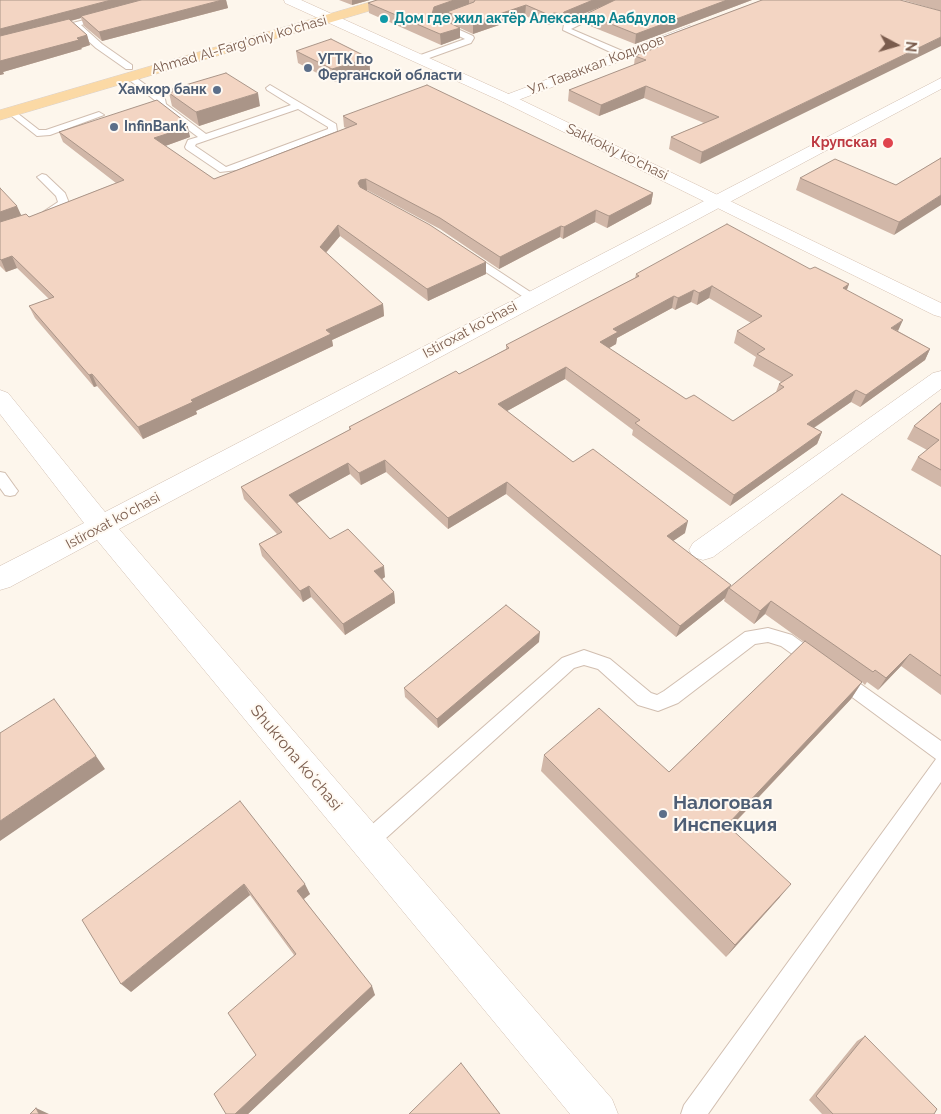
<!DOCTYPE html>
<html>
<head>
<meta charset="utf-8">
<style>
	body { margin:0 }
	#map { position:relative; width:941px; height:1114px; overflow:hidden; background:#fdf6ec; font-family:Raleway,sans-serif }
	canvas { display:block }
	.north { position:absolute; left:871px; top:20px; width:50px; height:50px; -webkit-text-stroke:4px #fffaf3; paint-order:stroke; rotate:96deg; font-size:14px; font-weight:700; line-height:20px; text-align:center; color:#7a5c4d }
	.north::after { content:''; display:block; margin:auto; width:18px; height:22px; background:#7a5c4d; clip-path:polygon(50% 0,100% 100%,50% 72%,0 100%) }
</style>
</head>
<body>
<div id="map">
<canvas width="941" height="1114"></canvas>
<div class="north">N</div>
</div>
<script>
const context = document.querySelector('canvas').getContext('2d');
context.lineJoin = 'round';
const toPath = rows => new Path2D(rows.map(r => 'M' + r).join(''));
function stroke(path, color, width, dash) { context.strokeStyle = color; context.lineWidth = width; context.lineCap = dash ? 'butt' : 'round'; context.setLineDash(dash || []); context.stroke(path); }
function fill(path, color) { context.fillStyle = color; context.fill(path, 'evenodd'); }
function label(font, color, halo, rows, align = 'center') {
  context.font = font + ' Raleway,sans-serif'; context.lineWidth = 4; context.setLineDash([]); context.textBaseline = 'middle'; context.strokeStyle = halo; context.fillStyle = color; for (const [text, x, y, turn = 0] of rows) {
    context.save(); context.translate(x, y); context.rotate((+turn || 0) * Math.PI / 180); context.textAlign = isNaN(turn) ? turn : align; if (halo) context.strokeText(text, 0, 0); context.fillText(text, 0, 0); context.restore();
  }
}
const lane = toPath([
	[467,8,471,10,470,12,442,22,473,36,474,38,471,43,421,61,415,61,415,57,465,39,433,23,436,18,467,8],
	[602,8,609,10,571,29,627,53,627,57,621,57,563,30,564,24,602,8],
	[103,15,107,17,106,19,81,25,102,44,132,65,132,69,126,69,96,48,73,27,54,31,50,29,103,15],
	[131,74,165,99,166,104,206,134,291,105,267,90,266,88,270,85,336,124,337,131,237,170,220,172,186,149,185,147,188,140,198,137,158,107,157,102,128,79,128,75,131,74],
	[298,109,328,127,328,129,226,167,195,146,196,144,298,109],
	[12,109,39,130,46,130,99,112,104,115,50,135,37,136,9,114,7,112,12,109],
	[42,174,46,175,65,193,69,203,47,217,42,214,43,212,58,202,56,196,37,177,42,174],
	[467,252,471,253,538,297,536,300,528,300,463,257,461,255,463,253,467,252],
	[0,472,5,473,15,487,18,491,15,495,10,496,5,495,0,488,0,472],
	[768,628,792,635,821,656,824,661,821,666,815,669,809,666,781,646,768,642,755,644,678,703,658,711,638,705,598,669,584,665,574,668,374,849,367,852,360,849,357,842,360,835,562,658,584,650,610,659,651,693,657,695,664,691,745,632,768,628],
	[839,670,845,673,941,741,941,782,708,1114,681,1114,684,1105,936,759,833,683,830,678,833,673,839,670]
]);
const street = toPath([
	[689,26,694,27,696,30,694,33,513,102,503,102,500,99,503,96,689,26],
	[941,78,941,89,119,529,612,1099,618,1114,570,1114,97,540,10,587,0,590,0,566,84,523,0,414,0,390,8,393,105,512,941,78],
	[941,371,941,389,713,557,703,560,693,557,689,550,693,543,933,373,941,371]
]);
const secondary = toPath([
	[284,0,301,0,513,96,941,303,941,317,934,315,503,102,285,3,284,0]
]);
const primary = toPath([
	[377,0,397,0,396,3,0,120,0,110,377,0]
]);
stroke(lane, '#d1beb0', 2);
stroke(street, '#d1beb0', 1);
stroke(secondary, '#d6c0b0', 1);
stroke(primary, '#dad1cd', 1);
fill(lane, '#fff');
fill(street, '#fff');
fill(secondary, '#fff');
fill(primary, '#fbd9a5');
fill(toPath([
	[0,0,226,0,228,8,102,41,84,26,81,18,71,21,87,35,90,45,81,48,82,49,3,72,4,74,0,75],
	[339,0,370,0,352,5],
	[377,0,752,0,635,44,585,24,586,14,601,7,563,22,562,25,553,24,549,25,525,16,473,34,460,28,460,38,441,45,369,13,368,3],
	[447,13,447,22,436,16,442,14],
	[762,0,700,164,669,149,671,137,704,123,644,98,599,116,568,101,569,90,634,65,635,56,652,49,653,41],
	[903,0,941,0,941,11],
	[296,51,369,58,370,71,334,82,298,63],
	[172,89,260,106,199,126,172,106,169,93,172,92],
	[343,116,653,193,651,204,607,228,595,222,563,239,560,237,499,269,440,229,367,190,366,191,486,274,428,301,340,236,326,253,383,304,384,316,332,340,333,346,196,411,197,414,143,439,97,386,94,387,35,318,29,306,49,299,17,268,6,272,0,266,0,188,21,215,29,217,116,183,63,142,59,132,185,124,190,137,165,146,214,179,346,128,344,127],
	[941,158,894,235,796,190,800,178,896,185],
	[810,269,849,284,847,290,898,331,930,349,925,360,860,407,851,402,814,428,822,432,817,444,730,506,632,435,633,430,565,379,507,411,573,462,685,533,673,541,730,587,941,556,941,695,901,666,878,690,867,682,865,685,862,682,851,699,730,828,780,897,726,957,541,771,544,755,669,772,804,642,765,614,754,624,724,601,725,598,676,637,506,494,448,529,386,472,361,485,350,474,297,503,330,539,385,577,382,579,394,592,395,603,345,635,311,597,303,602,262,556,259,544,277,534,244,499,241,487,349,430,349,427,459,374,506,349,506,345,635,278,636,274],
	[709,298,751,323,737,331,734,343,756,357,753,366,781,382,779,384,776,392,733,421,686,399,609,348,616,344,617,338,672,308,675,310,691,302,697,305],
	[941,403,941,487,911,470,918,457,927,450,907,439,914,426],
	[539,642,438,728,405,697,404,688],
	[240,801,310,894,304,899,375,995,248,1114,226,1114,256,1055,294,955,250,895,131,992],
	[865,1036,934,1114,822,1114,809,1100,857,1041]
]), '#d1b7a8');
fill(toPath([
	[111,0,150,0,81,16,81,18,0,40,0,29],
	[222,0,226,0,228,8,102,41,99,32],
	[352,0,370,0,352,5],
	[454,0,469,0,469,5,447,12,447,13,434,17,432,14,434,7],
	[593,0,617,0,563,22,562,25,563,14,564,12],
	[727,0,752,0,635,44,636,34],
	[526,5,525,16,473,34,473,23],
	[554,13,553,24,549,25,549,15],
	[460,28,460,38,441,45,440,34],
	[87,35,90,45,81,48,82,49,3,72,4,74,0,75,0,61],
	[941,37,941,46,700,164,702,152],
	[369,58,370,71,334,82,332,69],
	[646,86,644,98,599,116,601,105],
	[258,93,260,106,199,126,196,112],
	[183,120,185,127,188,127,190,137,157,149,154,138,179,121],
	[366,179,367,190,362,191,358,183,360,180],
	[653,193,651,204,607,228,609,216],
	[941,195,941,205,894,235,899,222],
	[17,206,22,217,0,225,0,212],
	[596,210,595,222,563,239,564,227],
	[338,225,340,236,321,258,320,247],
	[561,226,560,237,499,269,500,257],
	[12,256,17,268,6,272,1,260],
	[486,262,486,274,428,301,427,289],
	[849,284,844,296,843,288],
	[712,286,709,298,697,305,699,293],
	[694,290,691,302,675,310,678,298],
	[674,296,672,308,617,338,616,344,599,354,600,342,613,329],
	[383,304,384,316,332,340,333,346,196,411,197,414,143,439,138,427,326,330],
	[903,320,898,331,891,328],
	[930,349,925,360,860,407,866,395],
	[566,367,565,379,498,416,498,404],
	[92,374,97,386,94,387,89,375],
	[856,390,851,402,803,435,807,424],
	[822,432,817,444,730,506,734,495],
	[385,460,386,472,361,485,359,473],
	[348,463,350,474,292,506,289,495],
	[507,482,506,494,448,529,448,518],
	[688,521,685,533,664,547,667,536],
	[384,566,385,577,376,583,374,571],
	[731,585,729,588,725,598,676,637,680,626],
	[309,586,311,597,303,602,300,591],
	[394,592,395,603,345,635,343,624],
	[771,601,765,614,754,624,760,611],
	[540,632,539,642,438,728,437,719],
	[910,654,901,666,878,690,886,678],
	[862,682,851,699,718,840,727,825],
	[96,756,105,769,0,841,0,821],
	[244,884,250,895,131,992,121,984],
	[305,884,310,894,301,901,297,891],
	[791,884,780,897,726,957,735,945],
	[372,986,375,995,248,1114,235,1114],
	[36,1108,49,1114,39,1114]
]), '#aa9588');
const building = toPath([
	[0,0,111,0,0,29,0,0],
	[141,0,222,0,99,32,81,16,141,0],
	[377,0,454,0,434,7,432,14,460,28,440,34,368,3,377,0],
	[475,0,593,0,564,12,563,14,554,13,549,15,526,5,473,23,447,12,474,2,475,0],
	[615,0,727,0,636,34,586,14,615,0],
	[762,0,900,0,941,11,941,37,702,152,671,137,719,117,646,86,601,105,569,90,646,60,635,56,663,45,653,41,762,0],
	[69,19,87,35,77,38,79,40,0,61,0,36,69,19],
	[331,39,369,58,332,69,296,51,331,39],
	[226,73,258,93,196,112,169,93,175,91,172,89,226,73],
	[427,85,653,193,609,216,596,210,564,227,561,226,500,257,440,218,366,179,360,180,358,183,360,187,430,225,486,262,427,289,338,225,320,247,383,304,326,330,331,334,191,400,193,402,138,427,92,374,89,375,29,306,54,297,12,256,1,260,0,259,0,222,26,214,29,217,124,180,59,132,157,100,183,120,179,121,188,127,154,138,214,179,357,124,343,116,427,85],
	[941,158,941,195,899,222,800,178,835,159,896,185,941,158],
	[0,188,17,206,0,212,0,188],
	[727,224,810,269,815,267,849,284,843,288,903,320,891,328,930,349,866,395,856,390,807,424,822,432,734,495,635,423,640,420,566,367,498,404,573,462,593,449,688,521,667,536,731,585,680,626,507,482,448,518,385,460,359,473,348,463,289,495,330,539,348,529,384,566,374,571,394,592,343,624,309,586,300,591,259,544,282,532,241,487,351,429,349,427,456,371,459,374,509,348,506,345,639,276,636,274,727,224],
	[712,286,762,316,737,331,765,349,757,354,793,375,779,384,784,387,733,421,694,395,686,399,600,342,618,332,613,329,674,296,678,298,694,290,699,293,712,286],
	[941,403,941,470,918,457,939,440,914,426,941,403],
	[842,494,941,556,941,676,910,654,886,678,875,670,873,672,771,601,760,611,729,588,842,494],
	[506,605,540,632,437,719,404,688,506,605],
	[805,641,862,682,727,825,791,884,735,945,544,755,599,708,669,772,805,641],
	[54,699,96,756,0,821,0,733,54,699],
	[240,801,305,884,297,891,372,986,235,1114,226,1114,214,1094,256,1055,228,1013,296,954,244,884,121,984,82,920,240,801],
	[865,1036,937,1109,934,1114,833,1114,816,1096,865,1036],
	[461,1063,500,1114,409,1114,461,1063],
	[36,1108,39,1114,30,1114,36,1108]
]);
fill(building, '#f3d5c3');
stroke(building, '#aa9588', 1);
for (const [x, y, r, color] of [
	[384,19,5,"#0f9aa8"],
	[308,68,5,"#5c6f8a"],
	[217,90,5,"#5c6f8a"],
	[114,127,5,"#5c6f8a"],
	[888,143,6,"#e0444e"],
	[663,814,5,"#5c6f8a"]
]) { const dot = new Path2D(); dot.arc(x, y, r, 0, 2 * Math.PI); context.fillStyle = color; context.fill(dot); stroke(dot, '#fffaf3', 2); }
label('bold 14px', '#0d838f', '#fffaf3', [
	["Дом где жил актёр Александр Аабдулов",394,19]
], 'left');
label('14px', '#7a5c4d', '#fffaf3', [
	["Ahmad Al-Farg'oniy ko'chasi",239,45,-16],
	["Ул. Таваккал Кодиров",596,65,-21],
	["Sakkokiy ko'chasi",617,152,26],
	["Istiroxat koʻchasi",470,330,-28],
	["Istiroxat koʻchasi",113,521,-28]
]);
label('bold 14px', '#4e5e75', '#fffaf3', [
	["УГТК по",318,60],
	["Ферганской области",318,76],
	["Хамкор банк",207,90,"right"],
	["InfinBank",124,127]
], 'left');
label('bold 14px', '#be3a42', '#fffaf3', [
	["Крупская",877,143]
], 'right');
label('16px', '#7a5c4d', '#fffaf3', [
	["Shukrona koʻchasi",296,758,50]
]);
label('bold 19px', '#4e5e75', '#fffaf3', [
	["Налоговая",673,803],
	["Инспекция",673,825]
], 'left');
</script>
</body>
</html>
